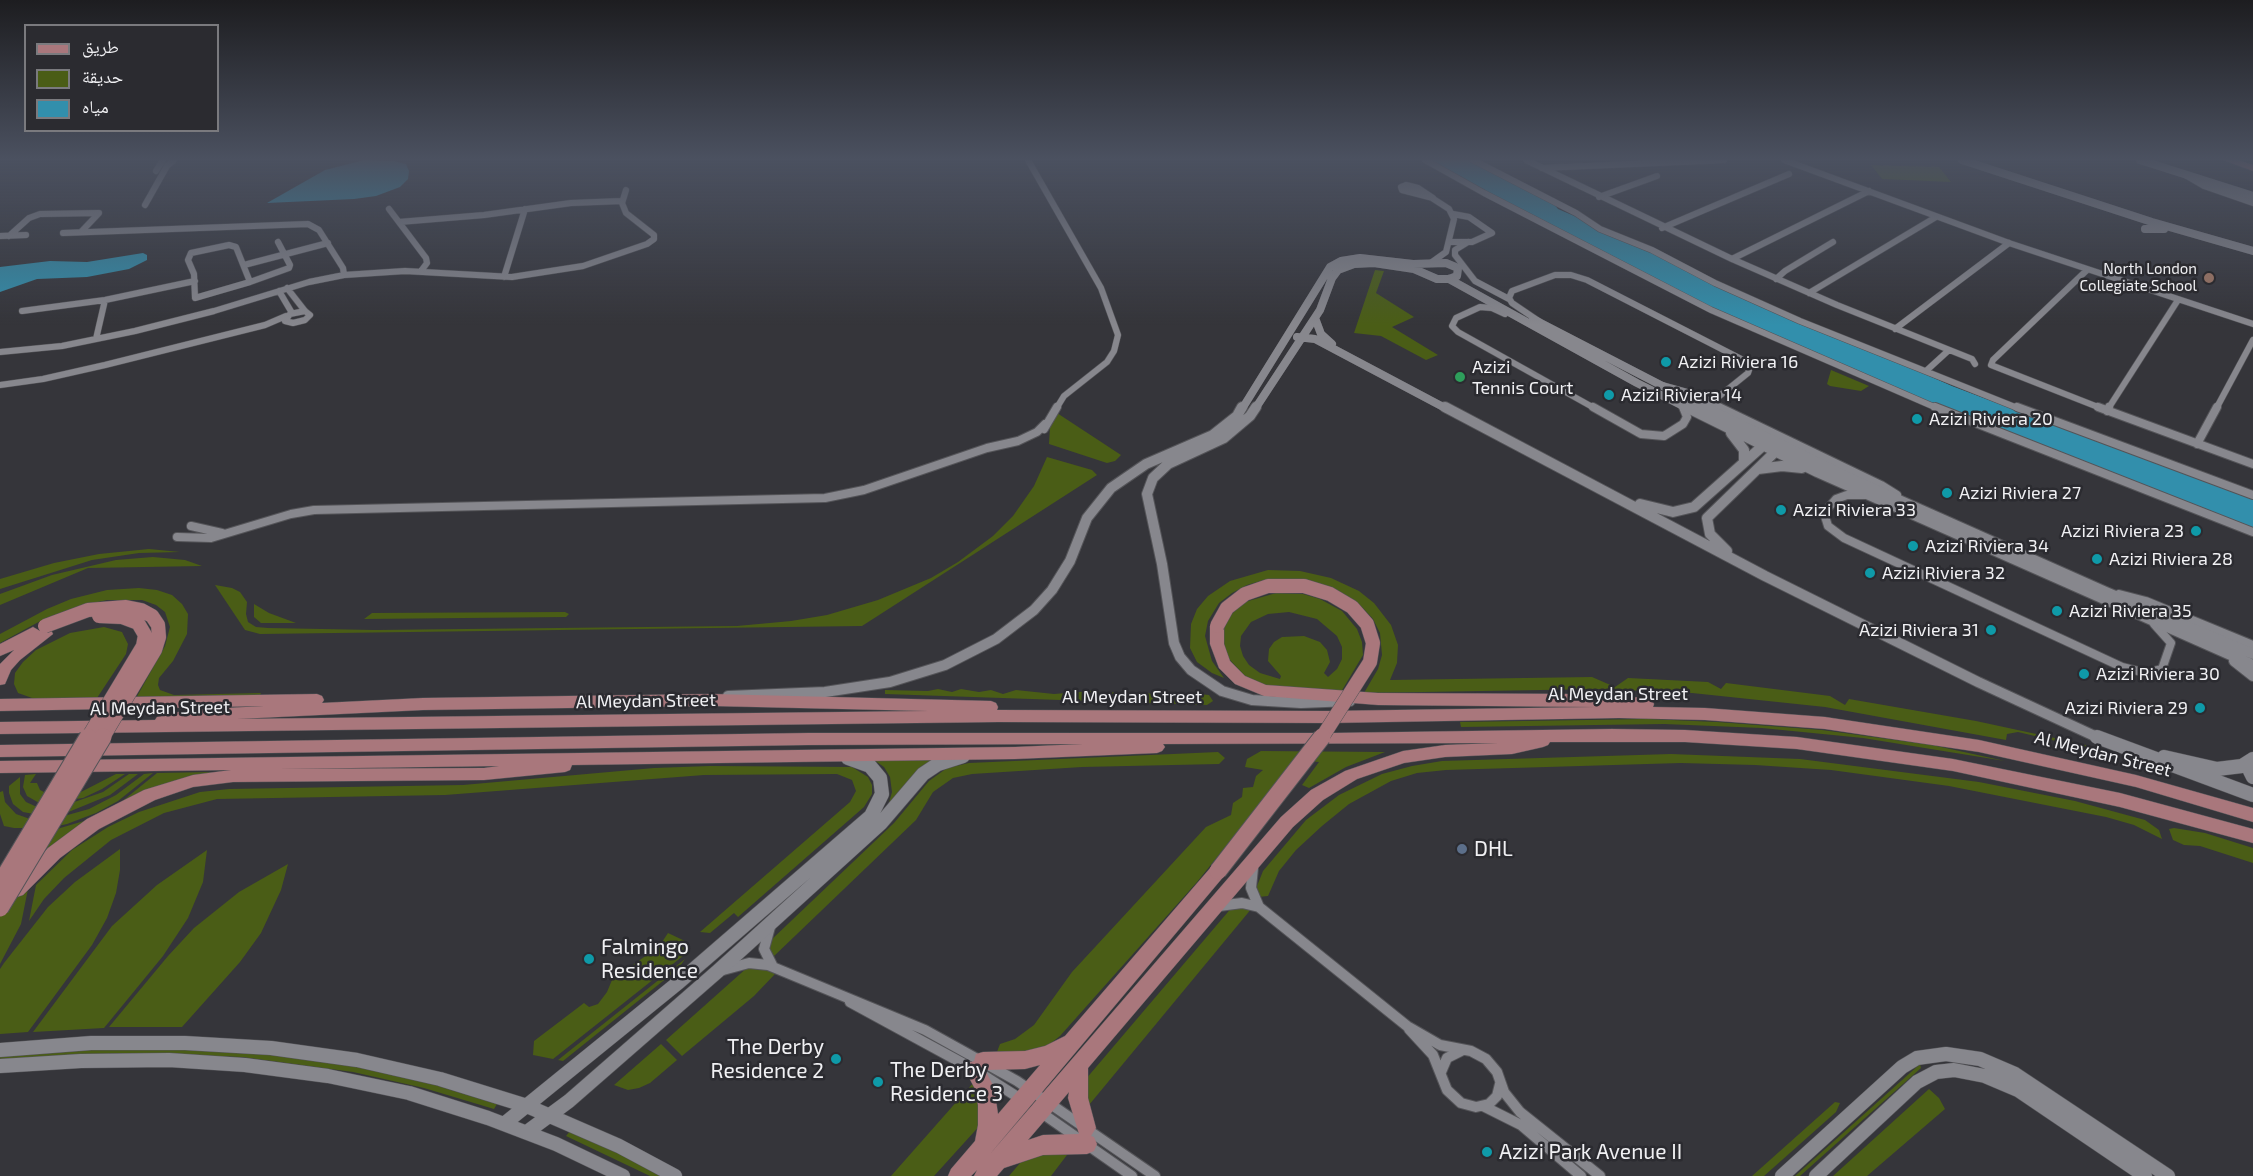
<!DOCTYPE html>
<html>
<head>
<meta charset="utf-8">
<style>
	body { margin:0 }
	#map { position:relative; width:2253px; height:1176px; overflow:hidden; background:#35353a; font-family:"Exo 2","Noto Naskh Arabic",sans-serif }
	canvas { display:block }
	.legend { position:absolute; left:24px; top:24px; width:195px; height:108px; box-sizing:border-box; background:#2b2b30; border:2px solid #7a7a7e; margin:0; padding:8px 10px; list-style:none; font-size:18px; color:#f0f0f3 }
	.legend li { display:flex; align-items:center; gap:12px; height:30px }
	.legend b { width:30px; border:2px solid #7a7a7e }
</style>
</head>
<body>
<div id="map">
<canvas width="2253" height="1176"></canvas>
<ul class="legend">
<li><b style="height:8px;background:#a9777c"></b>طريق</li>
<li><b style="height:16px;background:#4a5d16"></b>حديقة</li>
<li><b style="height:16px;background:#328fac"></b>مياه</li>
</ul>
</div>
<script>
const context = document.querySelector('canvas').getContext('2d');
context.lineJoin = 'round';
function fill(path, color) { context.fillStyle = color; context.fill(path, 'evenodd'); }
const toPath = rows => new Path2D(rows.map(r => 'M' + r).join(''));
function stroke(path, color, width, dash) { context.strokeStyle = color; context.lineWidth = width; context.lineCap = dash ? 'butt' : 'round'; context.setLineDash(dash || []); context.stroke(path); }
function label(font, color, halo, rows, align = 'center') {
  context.font = font + ' "Exo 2",sans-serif'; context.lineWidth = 5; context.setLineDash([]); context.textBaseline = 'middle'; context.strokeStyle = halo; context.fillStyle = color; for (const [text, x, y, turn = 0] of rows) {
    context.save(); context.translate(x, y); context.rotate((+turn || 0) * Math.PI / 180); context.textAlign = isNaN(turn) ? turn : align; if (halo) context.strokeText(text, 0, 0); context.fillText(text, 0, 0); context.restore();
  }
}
fill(toPath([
	[1871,165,1939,167,1951,182,1882,179],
	[1375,270,1384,271,1376,293,1414,317,1392,327,1438,355,1426,360,1381,336,1354,333],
	[1831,370,1869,386,1861,391,1830,386,1827,384],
	[1057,413,1121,455,1115,461,1107,463,1049,444,1050,427],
	[1047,457,1092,470,1097,475,862,626,260,634,245,630,215,585,232,588,240,592,247,602,246,614,248,622,256,627,268,628,375,630,737,626,791,621,827,615,878,600,931,578,958,562,993,536,1013,516,1034,486],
	[149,549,180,552,139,553,92,560,0,589,0,579,54,563,99,554],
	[153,557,185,560,202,566,88,568,0,605,0,594,52,575,116,560],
	[1268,570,1300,571,1331,578,1359,591,1374,603,1391,625,1398,645,1397,663,1390,680,1592,677,1615,687,1628,678,1708,682,1721,689,1726,683,1830,696,1845,705,1849,699,1976,721,2078,743,2104,750,2106,753,2018,732,2007,734,2006,740,1825,707,1692,693,1601,689,1364,693,1378,669,1382,655,1380,633,1373,619,1362,607,1339,591,1321,584,1293,579,1264,580,1247,585,1232,593,1219,603,1208,621,1205,636,1212,661,1224,678,1212,673,1197,662,1190,648,1191,624,1197,609,1208,596,1230,581],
	[139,588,157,590,172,595,182,604,188,614,187,634,173,661,159,678,158,685,160,690,174,695,261,693,259,697,135,700,165,646,170,627,165,612,156,605,142,600,107,600,76,607,44,619,0,643,0,634,47,609,71,599,107,590],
	[1276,593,1303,594,1320,599,1342,611,1357,629,1362,642,1363,655,1341,692,1269,688,1250,681,1229,659,1224,647,1224,628,1229,616,1245,602],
	[1289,612,1317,619,1337,636,1342,647,1342,659,1337,669,1328,677,1324,673,1330,662,1327,650,1320,642,1304,636,1282,637,1274,642,1269,649,1268,661,1281,676,1280,679,1260,673,1249,665,1243,656,1240,646,1241,636,1251,622,1268,614],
	[254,604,269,613,296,623,261,623,254,617],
	[565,612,569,614,566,617,364,619,372,613],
	[104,627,122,632,128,644,126,654,97,698,35,699,18,693,14,684,15,673,23,662,36,650,70,633],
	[938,689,952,692,961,689,979,692,991,690,1003,694,1016,690,1054,694,1092,691,1104,694,1115,692,1129,695,1143,692,1156,695,1169,693,1182,696,1199,694,1209,695,1213,701,1207,705,885,694,885,690,928,691],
	[1648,719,1717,722,1822,730,1932,745,2005,761,1863,738,1762,728,1664,724,1461,727,1460,722],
	[1261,751,1385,752,1346,767,1309,788,1302,785,1319,762,1295,760,1197,882,1060,1036,1046,1047,995,1057,1000,1044,1015,1039,1034,1025,1072,972,1206,827,1231,815,1233,803,1242,797,1243,788,1253,787,1256,776,1263,770,1245,767,1247,759],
	[1218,752,1225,758,1219,764,1082,767,972,774,953,778,933,792,916,820,772,958,770,955,769,942,894,823,929,781,947,768,969,763],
	[1671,754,1800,759,1979,782,2075,801,2145,820,2159,830,2162,839,2134,825,2106,817,1949,786,1831,770,1755,765,1681,763,1446,770,1417,773,1391,781,1349,804,1322,826,1296,850,1279,871,1268,896,1258,897,1257,886,1263,871,1306,820,1339,795,1382,774,1412,766,1442,761],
	[940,757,888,806,892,792,890,777,884,767,874,760],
	[710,766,852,767,868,777,872,785,872,794,864,807,738,917,734,913,710,933,700,932,850,802,856,791,852,780,837,774,704,775,445,795,217,799,164,813,111,840,64,878,44,899,29,921,36,885,72,850,108,827,139,812,200,792,229,789,463,785,654,768],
	[213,772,197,775,41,856,57,829,84,821,120,803,157,773],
	[153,773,118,801,96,813,67,824,48,828,14,828,4,826,0,814,0,792,3,791,5,802,16,814,30,819,57,818,89,809,116,795,144,774],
	[36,774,30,783,37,783,40,790,48,794,79,793,116,774,125,774,102,789,83,798,41,804,27,796,23,787,25,775],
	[129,774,138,774,110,795,66,813,39,815,23,812,13,804,9,793,9,786,20,777,20,794,26,802,37,807,63,806,103,792],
	[2174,828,2205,833,2253,848,2253,863,2200,846,2184,845,2173,840,2169,829],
	[120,849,120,870,116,893,107,918,92,945,28,1032,0,1034,0,969,4,963,48,907,75,882],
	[207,850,203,882,188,918,163,956,104,1028,33,1032,112,926,157,885],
	[288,864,281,890,261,933,240,962,182,1027,109,1027,168,956,194,928,239,892],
	[0,877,28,889,21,924,0,964],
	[1233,906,1252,908,1089,1105,1085,1080],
	[668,933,685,941,688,952,553,1059,533,1055,534,1041,584,1003,589,1007,598,1004,607,992,612,980,644,957,659,942,662,942],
	[685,959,678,969,563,1061,558,1060],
	[749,966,763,968,775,974,754,996,682,1056,666,1040],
	[661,1044,677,1060,650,1083,639,1088,628,1090,614,1085],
	[139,1047,265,1053,344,1064,422,1081,497,1104,494,1109,424,1088,353,1072,242,1057,126,1053,0,1060,0,1057,52,1051],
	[1920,1064,1921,1068,1800,1176,1795,1176],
	[974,1082,983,1122,934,1176,891,1176],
	[1929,1089,1939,1098,1945,1109,1867,1176,1833,1176],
	[1835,1102,1840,1103,1836,1112,1764,1176,1752,1176],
	[570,1131,614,1151,663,1176,650,1176,566,1136],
	[1070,1151,1051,1176,1009,1176,1026,1156]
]), '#4a5d16');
fill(toPath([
	[364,160,394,161,406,164,409,171,408,179,400,187,376,196,354,199,267,203,325,170],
	[1430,160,1470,160,1553,203,1558,209,1579,218,1601,232,1636,245,1952,386,2253,499,2253,529,2010,435,1866,376,1693,299,1493,195],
	[143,253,147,255,147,260,129,269,87,277,37,279,0,292,0,267,50,261,87,262]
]), '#328fac');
const minorFar2 = toPath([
	[1028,160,1101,288,1118,335,1114,351,1107,362,1064,396,1056,409],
	[1425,160,1484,193,1711,310,1939,409],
	[1473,160,1576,213,1600,229,1652,250,1715,283,1800,321,2020,409],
	[1526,160,1732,259,1837,305,1972,359,1975,364],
	[1784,160,2009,243,2253,324],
	[1542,168,1724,160],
	[156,171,163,160],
	[2185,175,2204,186,2253,203],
	[1406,185,1418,188,1433,198,1402,190,1401,187,1406,185],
	[1599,197,1657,176],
	[1432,198,1449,209,1454,219,1446,252,1432,262],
	[145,205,167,166,174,160],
	[389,209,426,258,427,263,421,271],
	[399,222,484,215,571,203,622,201],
	[1662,228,1789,174],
	[63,233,308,224,319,230,343,268,344,275],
	[0,236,26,235],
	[9,236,29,218,40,214,99,213,81,232],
	[1449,242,1472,242,1492,233,1469,217,1453,214],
	[1468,242,1455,250,1455,255,1475,281,1509,299],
	[229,245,236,247,250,282,195,298,194,274,188,260,191,253,229,245],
	[1732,259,1869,191],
	[244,265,328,243],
	[2087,270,1993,360,1991,365,2103,409],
	[504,277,525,209],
	[1776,279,1785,271,1833,242],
	[250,282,289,268,290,265,278,242],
	[287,288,305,311],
	[279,291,292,313],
	[1809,293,1936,217],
	[22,311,105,300,195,281],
	[305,311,310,315,305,320,293,323,285,321,290,314,305,311],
	[1505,314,1492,308,1480,307,1456,318,1452,326,1458,332,1596,409],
	[1540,322,1512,303,1509,298,1512,291,1555,275,1571,275,1587,280,1747,362,1750,367,1748,373,1717,398,1705,401],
	[1895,329,2009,243],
	[96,339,105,300],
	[0,352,62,346,135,331,214,311,309,282,344,275,405,271,512,277,583,266,647,244,654,239,654,235,626,213,622,203,626,190],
	[1926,371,1949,350],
	[0,385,43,379,105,365,265,325,286,316],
	[1662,385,1687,392,1722,409],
	[1682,406,1683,409],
	[2108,409,2178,300],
	[2216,409,2253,340]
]);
const minorFar1 = toPath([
	[1593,407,1641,434,1664,436,1683,424,1687,417,1683,407],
	[1719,407,1881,485,1897,495],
	[1935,407,2253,532],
	[2017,407,2253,495],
	[2098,407,2253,464],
	[2107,411,2109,407],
	[1044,429,1057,407],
	[2197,444,2217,407],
	[1865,495,1847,495,1836,499,1824,513,1828,526,1844,538,2122,667,2146,673,2162,669,2171,643,2154,624],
	[191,526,222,533],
	[177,537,211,538,291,514,314,510,825,498,864,490,987,448,1018,441,1037,432,1045,424],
	[2119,594,2146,601,2253,645]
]);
const minor = toPath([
	[1253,868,1251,888,1259,907,1407,1026,1440,1045,1471,1051,1486,1059,1497,1072,1504,1092,1520,1112,1600,1176],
	[1219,906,1242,903,1259,907],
	[770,927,764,949,773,967],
	[723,970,749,963,768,965,925,1030,1017,1081,1155,1176],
	[850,1002,975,1070,1024,1101],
	[1409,1029,1433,1055,1447,1090,1461,1103,1476,1107,1489,1104,1497,1096,1500,1084],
	[1441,1072,1447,1058,1461,1051],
	[1483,1106,1521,1125,1581,1176],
	[1039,1111,1132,1176]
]);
const tertiaryFar2 = toPath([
	[1962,160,2152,222,2253,251],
	[2140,160,2253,196],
	[2145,229,2164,229],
	[1449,279,1637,383,1689,409],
	[1315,318,1321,334,1332,344],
	[1533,319,1707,409],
	[1297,337,1315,339,1447,409],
	[1242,409,1330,267,1341,261,1360,258,1413,264,1446,263,1458,268,1457,276,1449,279,1437,279,1414,269,1374,263,1354,264,1338,270,1332,278,1320,310,1255,409]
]);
const tertiaryFar1 = toPath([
	[1256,407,1250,416,1224,438,1168,464,1153,478,1147,494,1162,564,1174,643,1180,657,1191,670,1222,691,1252,700,1301,703,1350,701],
	[1445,407,1765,576,1978,682,2101,739],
	[1686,407,1817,472,2253,665],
	[1704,407,1845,476,2106,592,2253,654],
	[1731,433,1744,450,1744,462],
	[1758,469,1782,466,1802,468],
	[1640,504,1673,512,1694,507,1766,443],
	[1727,551,1710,534,1707,518,1778,449],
	[2234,661,2253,676],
	[728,696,825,692,890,682,945,665,996,639,1034,610,1052,590,1070,561,1087,518,1111,488,1146,464,1213,435,1237,416,1242,407]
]);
const tertiary = toPath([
	[2097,737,2253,795],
	[2164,757,2217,769,2242,766,2253,759],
	[2253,759,2250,771,2253,777],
	[0,1050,91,1043,185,1043,271,1048,357,1060,440,1079,527,1106,619,1146,675,1176],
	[0,1066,81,1061,169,1060,245,1065,328,1076,409,1093,488,1118,556,1144,623,1176],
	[504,1124,679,982,871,816,882,794,880,778,870,766,848,758],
	[527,1132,569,1101,718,971,881,823,923,774,938,764,963,756],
	[1782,1176,1902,1067,1917,1058,1946,1054,1980,1059,2015,1074,2168,1176],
	[1816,1176,1917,1082,1936,1072,1954,1070,1985,1076,2018,1090,2145,1176]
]);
const primary = toPath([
	[1217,621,1224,626,1224,644,1230,661,1245,676,1266,685,1378,693,1577,694,1647,698,1652,700,1654,704,1653,707,1705,708,1825,717,1979,740,2136,775,2253,808,2253,822,2136,787,1979,752,1825,729,1705,720,1619,718,1329,723,999,722,0,734,0,722,155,720,157,717,162,715,190,710,264,706,0,711,0,699,317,694,322,696,324,700,322,703,423,698,713,694,991,701,996,703,998,707,997,710,1329,711,1595,707,1378,705,1264,696,1235,684,1219,668,1210,644,1210,626,1217,621],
	[713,706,928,711,237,719,423,710,713,706],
	[33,627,40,631,46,629,51,630,53,634,20,660,11,670,5,684,0,685,0,664,14,650,0,656,0,644,33,627],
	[1612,729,1685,730,1797,737,1953,759,2120,793,2253,829,2253,843,2120,807,1953,771,1797,749,1685,742,1550,742,1548,745,1543,747,1512,754,1445,757,1404,763,1357,779,1323,800,1293,827,1088,1068,1088,1098,1096,1128,1091,1136,1094,1137,1097,1144,1094,1151,1087,1154,1043,1155,1004,1168,997,1176,974,1176,977,1170,971,1176,948,1176,951,1169,975,1141,978,1125,978,1105,975,1089,965,1070,968,1063,974,1061,976,1054,983,1052,1025,1051,1045,1046,1065,1036,1212,866,1218,864,1224,866,1226,871,1224,876,990,1154,1281,817,1311,790,1345,771,1403,751,1445,745,1498,743,1163,744,1165,747,1162,751,1157,753,1015,759,572,765,570,770,565,772,484,780,233,782,193,787,155,800,99,829,60,858,23,895,17,897,11,895,9,890,11,885,48,848,87,819,144,790,193,775,231,770,0,773,0,761,1015,747,1083,744,808,745,0,757,0,745,808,733,1331,733,1612,729],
	[499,766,484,768,278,769,499,766],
	[1040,1065,998,1114,994,1087,985,1070,1025,1069,1040,1065],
	[1069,1092,1068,1098,1079,1134,1043,1135,1028,1140,1069,1092]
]);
const motorway = toPath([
	[2223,160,2238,160,2253,165,2253,171,2223,160]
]);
stroke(minorFar2, '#545458', 7);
stroke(minorFar1, '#545458', 10);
stroke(minor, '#545458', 12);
stroke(tertiaryFar2, '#545458', 8);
stroke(tertiaryFar1, '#545458', 12);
stroke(tertiary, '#545458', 15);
stroke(primary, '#545458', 1);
stroke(motorway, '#545458', 1);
stroke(minorFar2, '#87878d', 6);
stroke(minorFar1, '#87878d', 8);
stroke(minor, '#87878d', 10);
stroke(tertiaryFar2, '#87878d', 8);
stroke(tertiaryFar1, '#87878d', 10);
stroke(tertiary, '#87878d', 14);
fill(primary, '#a9777c');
fill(motorway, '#bf6c71');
const primaryBridgeFar1 = toPath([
	[45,626,88,610,126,607,141,610,152,616,158,625,159,637,155,650,102,739],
	[1217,626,1227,608,1245,594,1268,586,1304,586,1330,594,1352,607,1367,624,1373,643,1370,662,1321,739],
	[87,739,143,646,145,635,138,623,122,617,99,616]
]);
const primaryBridge = toPath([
	[1218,871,1322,737],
	[0,884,88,737],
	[0,908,103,737]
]);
stroke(primaryBridgeFar1, '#545458', 15, []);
stroke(primaryBridge, '#545458', 19, []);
stroke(primaryBridgeFar1, '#a9777c', 14);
stroke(primaryBridge, '#a9777c', 17);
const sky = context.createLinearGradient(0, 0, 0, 325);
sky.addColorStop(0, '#1d1d20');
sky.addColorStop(0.49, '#4b5160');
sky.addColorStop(1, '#4b516000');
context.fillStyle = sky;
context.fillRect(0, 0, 2253, 325);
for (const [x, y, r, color] of [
	[2209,278,6,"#8d6e63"],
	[1666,362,6,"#0f9aa8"],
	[1460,377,6,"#2e9e5b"],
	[1609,395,6,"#0f9aa8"],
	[1917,419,6,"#0f9aa8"],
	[1947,493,6,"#0f9aa8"],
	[1781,510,6,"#0f9aa8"],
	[2196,531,6,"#0f9aa8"],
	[1913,546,6,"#0f9aa8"],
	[2097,559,6,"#0f9aa8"],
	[1870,573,6,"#0f9aa8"],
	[2057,611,6,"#0f9aa8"],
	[1991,630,6,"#0f9aa8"],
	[2084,674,6,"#0f9aa8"],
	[2200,708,6,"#0f9aa8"],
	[1462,849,6,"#5c6f8a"],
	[589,959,6,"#0f9aa8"],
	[836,1059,6,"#0f9aa8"],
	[878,1082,6,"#0f9aa8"],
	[1487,1152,6,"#0f9aa8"]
]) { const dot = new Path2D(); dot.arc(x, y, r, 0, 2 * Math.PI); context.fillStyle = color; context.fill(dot); stroke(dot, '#2b2b30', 2); }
label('15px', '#f0f0f3', '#2b2b30', [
	["North London",2197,269],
	["Collegiate School",2197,286]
], 'right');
label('18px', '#f0f0f3', '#2b2b30', [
	["Azizi Riviera 16",1678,362],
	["Azizi",1472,367],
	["Tennis Court",1472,388],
	["Azizi Riviera 14",1621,395],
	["Azizi Riviera 20",1929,419],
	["Azizi Riviera 27",1959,493],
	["Azizi Riviera 33",1793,510],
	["Azizi Riviera 23",2184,531,"right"],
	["Azizi Riviera 34",1925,546],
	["Azizi Riviera 28",2109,559],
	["Azizi Riviera 32",1882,573],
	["Azizi Riviera 35",2069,611],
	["Azizi Riviera 31",1979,630,"right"],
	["Azizi Riviera 30",2096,674],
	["Azizi Riviera 29",2188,708,"right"]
], 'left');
label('18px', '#f0f0f3', '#2b2b30', [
	["Al Meydan Street",1618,694],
	["Al Meydan Street",1132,697],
	["Al Meydan Street",646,701,-1],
	["Al Meydan Street",160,708,-1],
	["Al Meydan Street",2103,754,14]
]);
label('21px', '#f0f0f3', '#2b2b30', [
	["DHL",1474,849],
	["Falmingo",601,947],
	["Residence",601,971],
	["The Derby",824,1047,"right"],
	["Residence 2",824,1071,"right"],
	["The Derby",890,1070],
	["Residence 3",890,1094],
	["Azizi Park Avenue II",1499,1152]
], 'left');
</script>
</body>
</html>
